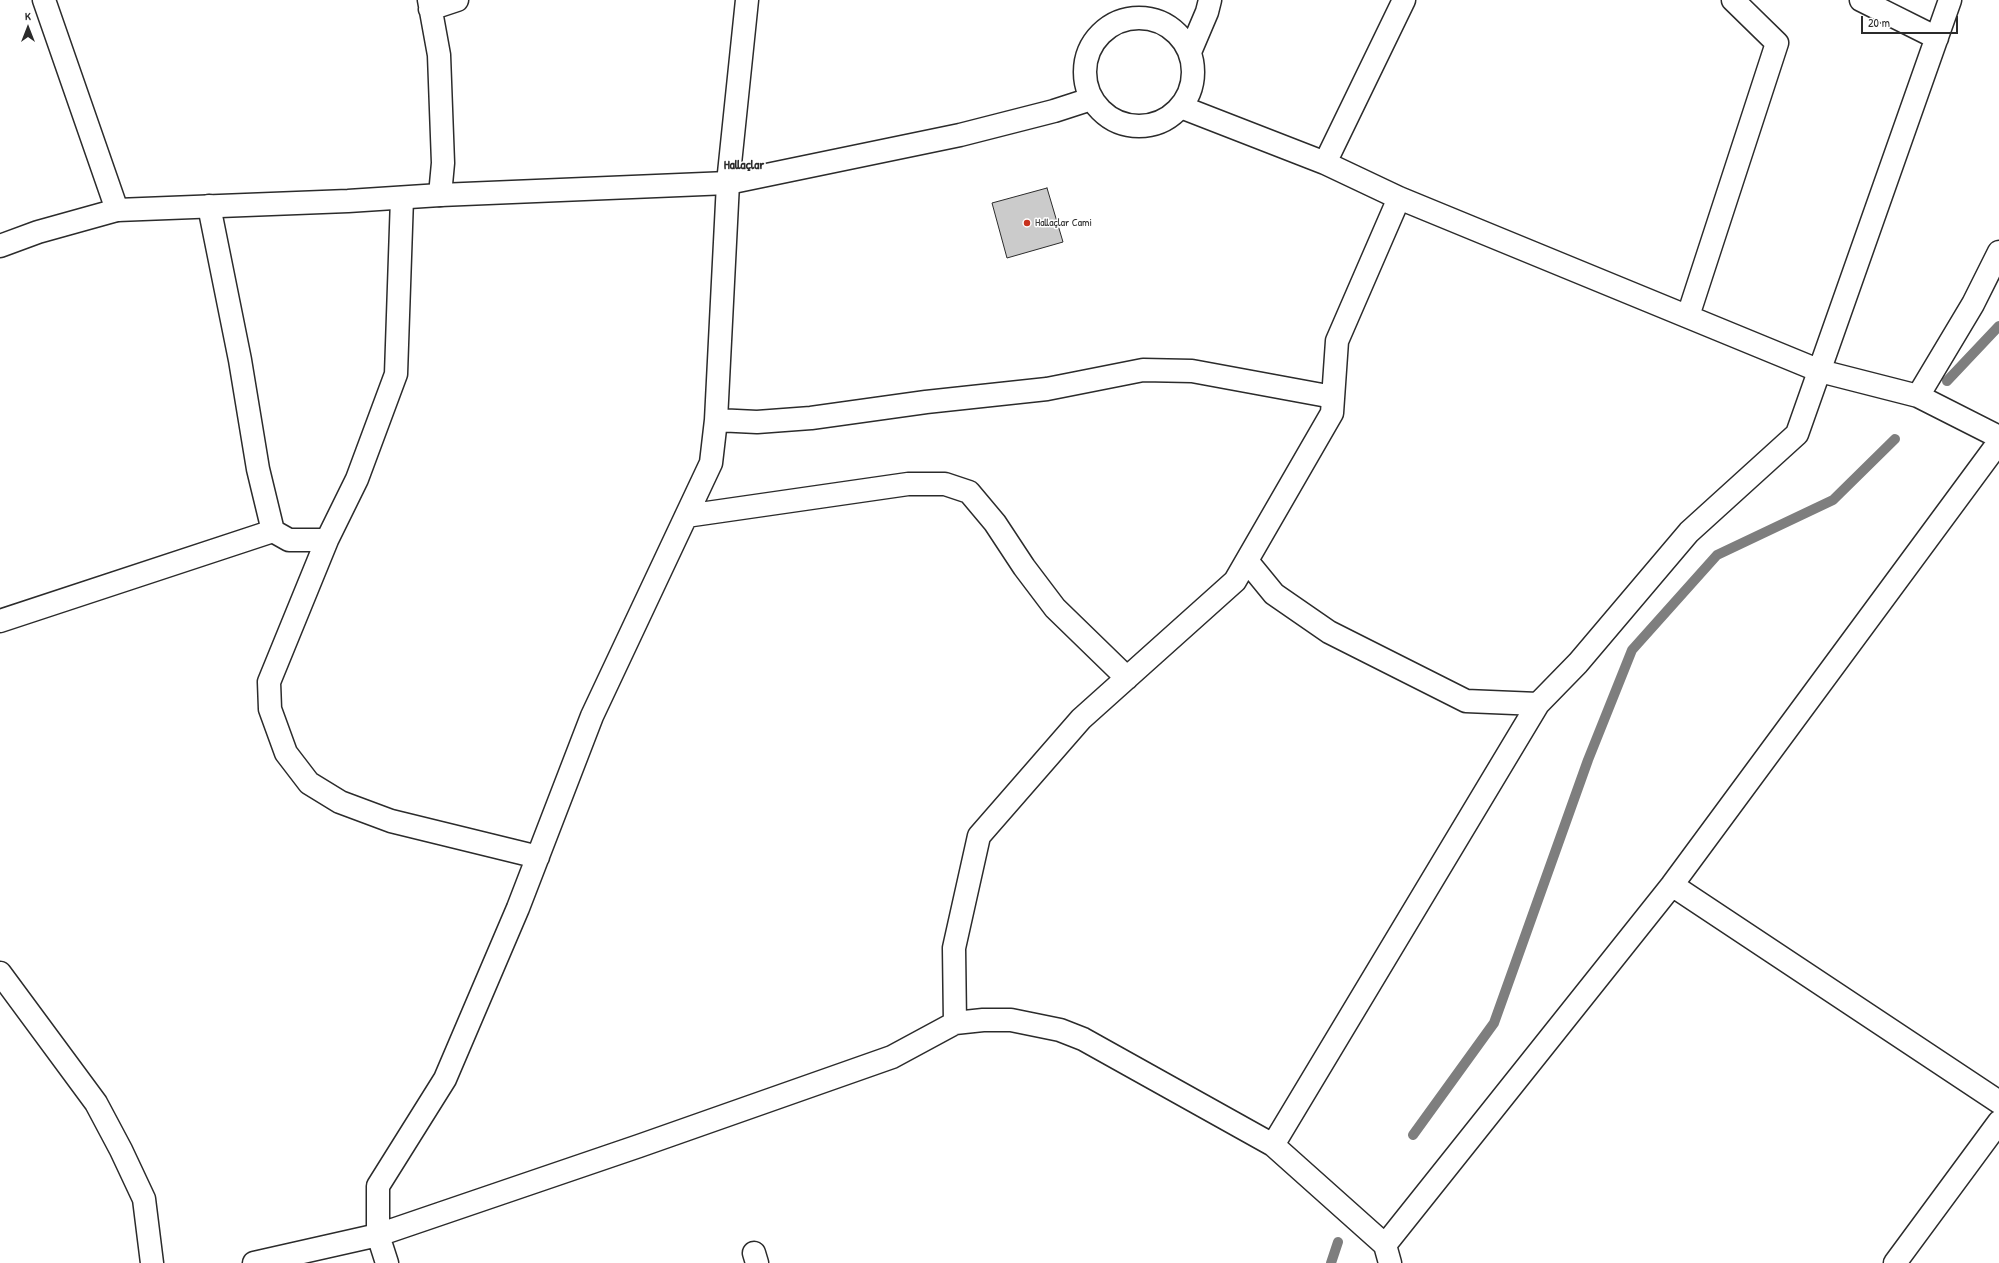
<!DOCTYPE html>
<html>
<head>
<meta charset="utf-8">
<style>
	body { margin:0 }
	#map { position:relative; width:1999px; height:1263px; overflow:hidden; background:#fff; font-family:"Patrick Hand",sans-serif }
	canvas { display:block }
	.north { position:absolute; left:8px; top:8px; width:40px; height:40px; -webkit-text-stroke:3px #fff; paint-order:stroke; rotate:0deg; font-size:11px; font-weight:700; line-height:16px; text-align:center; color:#2b2b2b }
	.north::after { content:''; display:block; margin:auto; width:14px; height:18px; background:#2b2b2b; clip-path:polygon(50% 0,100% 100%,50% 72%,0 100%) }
	.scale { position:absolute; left:1861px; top:16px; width:97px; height:18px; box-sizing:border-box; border:2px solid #2b2b2b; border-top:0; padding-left:5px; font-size:12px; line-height:14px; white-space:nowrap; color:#2b2b2b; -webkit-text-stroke:3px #fff; paint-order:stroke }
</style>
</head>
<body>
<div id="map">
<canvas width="1999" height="1263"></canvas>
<div class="north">K</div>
<div class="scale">20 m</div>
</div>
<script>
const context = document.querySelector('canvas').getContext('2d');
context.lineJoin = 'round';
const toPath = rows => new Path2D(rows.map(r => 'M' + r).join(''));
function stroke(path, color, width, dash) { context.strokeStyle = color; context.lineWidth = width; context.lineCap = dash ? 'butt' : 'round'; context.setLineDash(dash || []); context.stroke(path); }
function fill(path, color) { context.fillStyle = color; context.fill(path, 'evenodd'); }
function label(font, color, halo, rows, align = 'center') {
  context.font = font + ' "Patrick Hand",sans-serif'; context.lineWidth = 3; context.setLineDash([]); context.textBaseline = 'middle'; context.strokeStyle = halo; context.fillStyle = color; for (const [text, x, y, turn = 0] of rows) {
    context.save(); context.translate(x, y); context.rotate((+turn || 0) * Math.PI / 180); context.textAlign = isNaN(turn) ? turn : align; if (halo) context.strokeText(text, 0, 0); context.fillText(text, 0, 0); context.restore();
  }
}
stroke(toPath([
	[1947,381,1999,326],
	[1413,1135,1494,1023,1588,760,1632,650,1717,555,1833,500,1895,439],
	[1331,1263,1338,1242]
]), '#7e7e7e', 10);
const building = toPath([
	[1047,188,1063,242,1007,258,992,203,1047,188]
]);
fill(building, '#cbcbcb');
stroke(building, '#2b2b2b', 1);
const minor = toPath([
	[44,0,117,210],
	[429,0,439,55,443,163,440,195],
	[1861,0,1937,38],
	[430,9,457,0],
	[1181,107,1325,163,1399,198,1820,371,1918,396,1999,437],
	[1325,163,1404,0],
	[209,206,240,360,258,469,273,531,289,540,327,540,357,479,396,374,402,198],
	[1688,316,1777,43,1733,0],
	[1918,396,1973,304,1999,252],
	[716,420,757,422,811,418,926,402,1047,389,1143,370,1192,371,1333,397],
	[686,516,908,484,945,484,969,492,995,523,1024,567,1055,608,1127,678],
	[327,540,269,682,270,709,286,753,309,783,340,802,391,821,538,857],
	[1247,561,1274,594,1329,632,1466,701,1538,704],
	[0,621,273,531],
	[1672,885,1999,1102],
	[0,973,96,1103,121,1150,144,1199,152,1263],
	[955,1023,983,1020,1011,1020,1060,1030,1083,1039,1273,1145],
	[1385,1245,1672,885,1999,442],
	[754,1253,757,1263],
	[254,1263,378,1235,639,1146,892,1057,955,1023,954,948,979,836,1081,719,1235,581,1332,413,1337,341,1399,198],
	[387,1263,378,1235,378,1186,445,1079,518,908,592,716,711,463,716,420,728,183,747,0],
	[1390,1263,1385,1245,1273,1145,1538,704,1578,663,1689,532,1797,434,1950,0],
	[1895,1263,1999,1122]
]);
const tertiary = toPath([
	'1085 72a54 54 0 1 1 108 0a54 54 0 1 1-108 0Z',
	[1190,52,1207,12,1210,0],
	[0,246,38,232,117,210,348,201,440,195,728,183,960,135,1054,111,1091,99]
]);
stroke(minor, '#2b2b2b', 25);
stroke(tertiary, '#2b2b2b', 25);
stroke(minor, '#fff', 22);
stroke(tertiary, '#fff', 22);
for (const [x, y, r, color] of [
	[1027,223,4,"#c8321e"]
]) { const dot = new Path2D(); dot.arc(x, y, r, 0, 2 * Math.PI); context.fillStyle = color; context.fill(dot); stroke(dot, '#fff', 1.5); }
label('11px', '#2b2b2b', '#fff', [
	["Hallaçlar Cami",1035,223]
], 'left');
label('bold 13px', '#2b2b2b', '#fff', [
	["Hallaçlar",744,166]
]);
</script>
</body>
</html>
